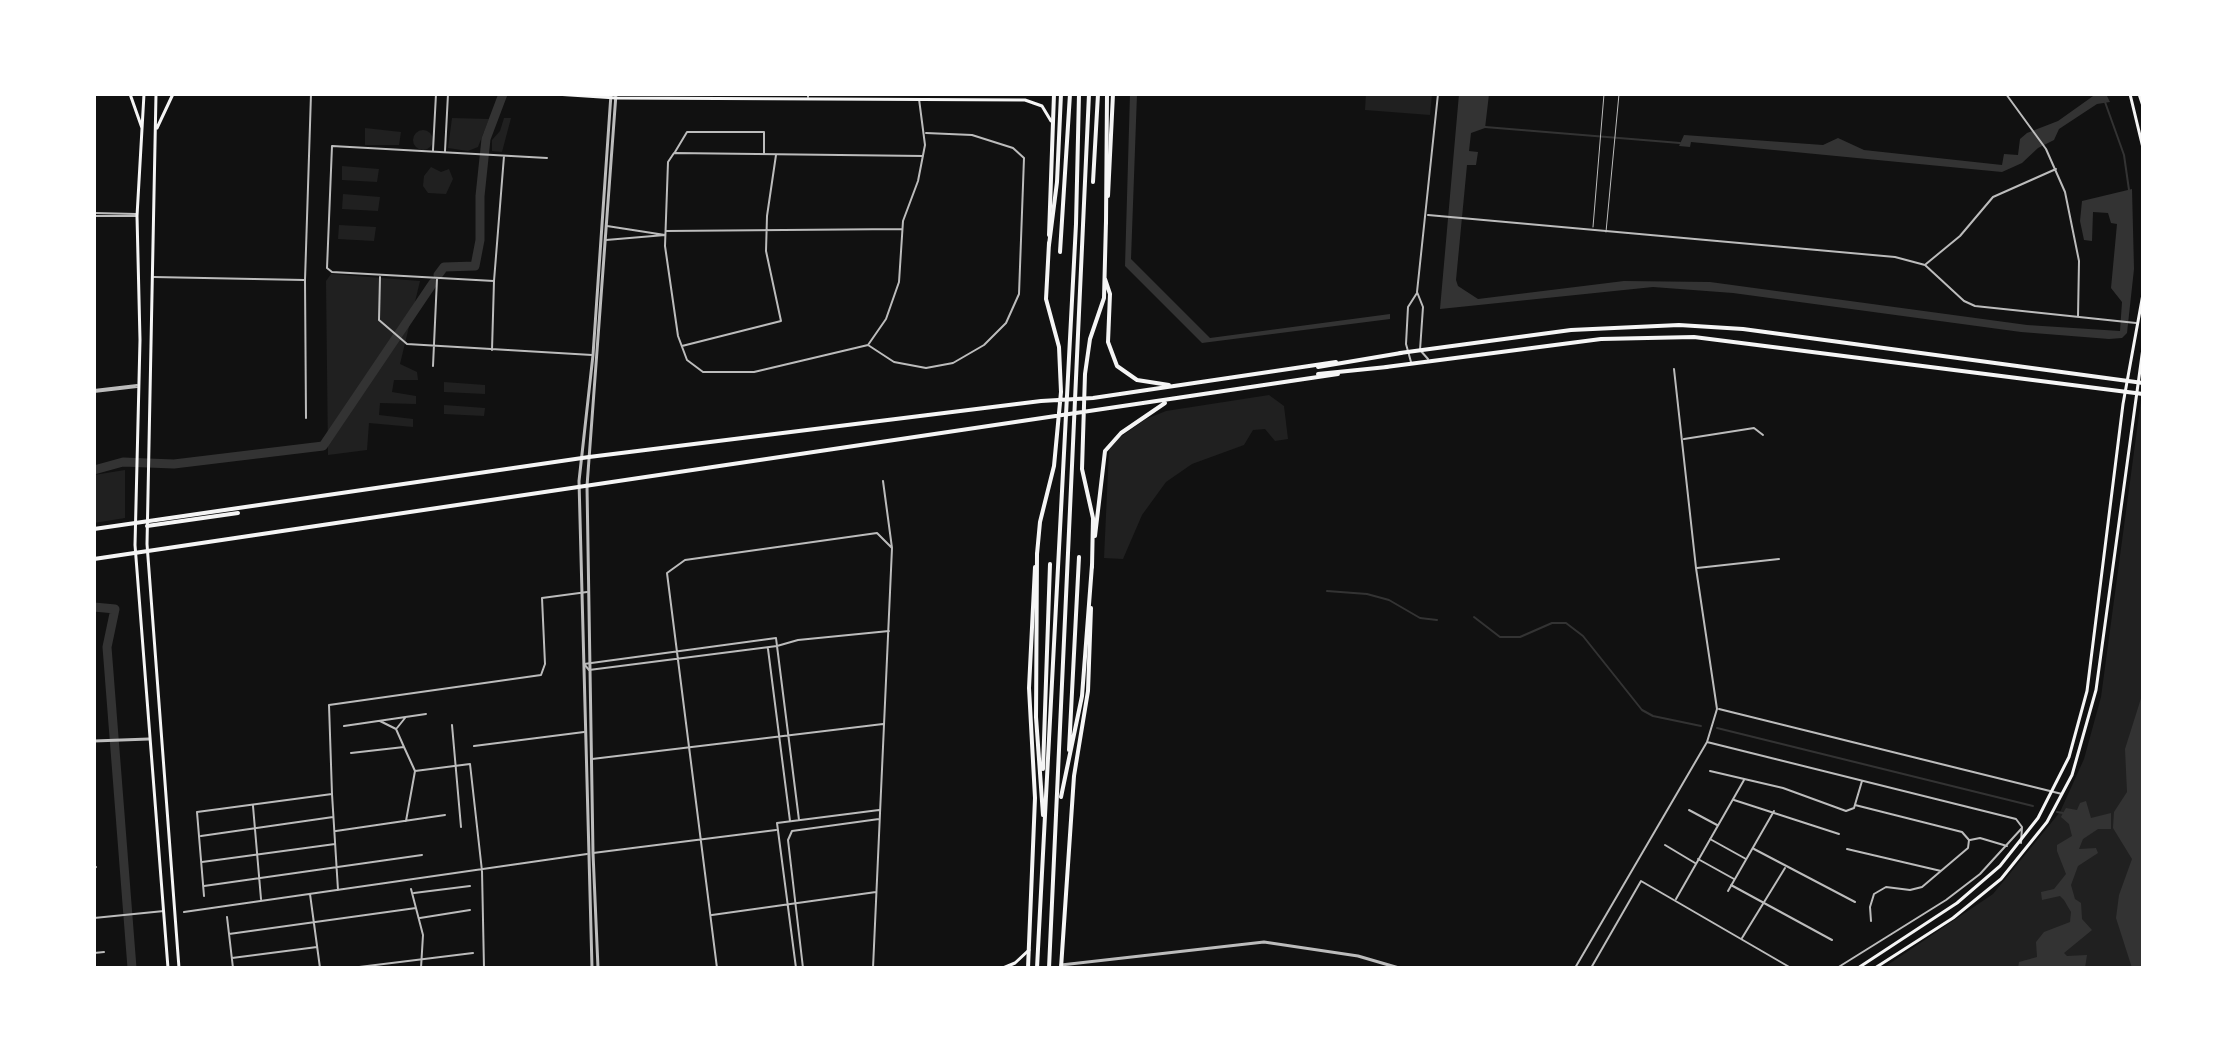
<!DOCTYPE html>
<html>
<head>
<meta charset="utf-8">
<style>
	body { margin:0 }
	#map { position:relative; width:2237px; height:1062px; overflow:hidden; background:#111; font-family:Manrope,sans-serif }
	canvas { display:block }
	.frame { position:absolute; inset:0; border:96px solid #fff; pointer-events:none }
</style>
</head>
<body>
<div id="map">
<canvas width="2237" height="1062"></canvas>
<div class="frame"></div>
</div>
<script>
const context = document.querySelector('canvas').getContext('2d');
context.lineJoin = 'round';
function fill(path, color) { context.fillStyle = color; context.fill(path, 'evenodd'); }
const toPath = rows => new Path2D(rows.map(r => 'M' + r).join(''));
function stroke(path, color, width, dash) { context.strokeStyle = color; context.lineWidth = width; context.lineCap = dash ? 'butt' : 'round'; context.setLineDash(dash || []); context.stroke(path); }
fill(toPath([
	[1366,94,1432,94,1430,115,1365,110],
	[452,118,489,119,478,147,468,151,448,148],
	[504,118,511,118,502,152,492,151,492,140,500,131],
	[365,128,401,132,399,145,365,145],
	'413 140a10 10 0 1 1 20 0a10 10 0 1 1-20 0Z',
	[342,166,379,169,377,182,342,180],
	[431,167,441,172,449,169,453,179,446,194,428,193,423,186,424,176],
	[343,194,380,197,378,211,342,209],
	[339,225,376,227,374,241,338,239],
	[331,274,420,281,400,364,417,372,418,380,394,380,392,392,416,396,416,404,380,403,379,415,413,419,413,427,369,423,367,450,328,455,326,281],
	[444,382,485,385,485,394,444,392],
	[2143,385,2143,968,1883,968,1993,894,2060,812,2084,759,2101,697],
	[1269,395,1284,406,1288,439,1275,441,1265,429,1253,430,1244,445,1192,464,1166,482,1142,515,1123,559,1104,558,1109,450,1119,438,1146,419,1166,411],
	[444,405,485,408,484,416,444,414],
	[125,470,125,518,94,523,94,475]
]), '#202020');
fill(toPath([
	[1130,94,1137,94,1131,259,1210,338,1390,314,1390,319,1202,343,1125,266],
	[1459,94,1489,94,1485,128,1471,133,1469,151,1478,152,1476,165,1467,165,1456,280,1458,286,1478,299,1624,281,1710,282,2027,325,2120,331,2122,302,2111,288,2117,224,2111,223,2108,213,2093,212,2092,241,2084,240,2080,221,2082,201,2132,189,2134,269,2127,333,2122,338,2109,339,2021,332,1733,293,1653,287,1440,309],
	[2096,94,2106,94,2110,102,2097,104,2059,129,2054,140,2038,148,2022,163,2002,172,1691,142,1690,147,1679,146,1684,135,1823,145,1838,138,1864,150,2002,165,2004,154,2018,155,2020,139,2027,133,2058,121],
	[2143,692,2143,968,2132,968,2116,918,2119,895,2132,859,2113,828,2114,812,2127,792,2125,749],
	[2086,801,2091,818,2111,813,2111,829,2098,829,2083,839,2079,849,2096,848,2098,853,2078,866,2071,885,2075,899,2081,903,2082,919,2092,930,2064,953,2067,956,2087,955,2085,968,2018,968,2019,962,2037,957,2036,942,2044,932,2070,922,2071,912,2064,900,2060,896,2042,900,2041,892,2054,889,2066,874,2057,851,2057,845,2072,836,2069,824,2061,817,2063,813,2066,808,2077,810,2080,803]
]), '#333');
stroke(toPath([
	[2105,102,2124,155,2129,190],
	[1485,127,1680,143],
	[1327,591,1367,594,1389,600,1420,618,1437,620],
	[1474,617,1500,637,1520,637,1552,623,1566,623,1583,636,1642,710,1653,716,1701,726],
	[1717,728,2033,806],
	[2057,812,2063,813]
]), '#333', 2);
stroke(toPath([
	[438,275,444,267,475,266,480,240,480,196,486,139,503,94],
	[94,470,123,462,174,464,323,446,433,283],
	[94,607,115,609,107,647,132,968]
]), '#333', 9);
stroke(toPath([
	[1593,227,1604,94],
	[1606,232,1619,94]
]), '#bcbcbc', 1);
stroke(toPath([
	[2006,94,2046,149,2065,192,2079,261,2078,317],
	[808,97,808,94],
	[919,99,925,145,918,181,903,221,899,282,886,319,868,345,754,372,703,372,687,360,678,336,665,246,668,162,674,153,923,156],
	[433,150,436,94],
	[445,151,448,94],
	[675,152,687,132,764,132,764,153],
	[94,213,136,214],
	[1428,215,1895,257,1925,265,1964,301,1975,306,2136,323],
	[94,216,137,216],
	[666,231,902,229],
	[606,240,665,235,607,226],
	[1926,264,1960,236,1993,197,2056,169],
	[154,277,304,280],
	[380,277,379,320,407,344,592,355],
	[494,281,504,156],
	[868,345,894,362,926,368,953,363,984,345,1006,323,1019,294,1024,158,1013,148,972,135,926,133],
	[682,346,781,321,766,251,767,216,776,155],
	[492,350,494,281,332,272,327,268,332,146,547,158],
	[1428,359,1420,350,1423,307,1417,292,1438,94],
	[1411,362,1406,344,1408,307,1417,293],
	[433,366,437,279],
	[1674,369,1696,568,1717,709,1707,742],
	[94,390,137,385],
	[94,392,137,387],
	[306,418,305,280,311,94],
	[1684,439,1754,428,1763,435],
	[1697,568,1779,559],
	[768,649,790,821],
	[1719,709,2062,794],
	[380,721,396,729,404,747],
	[452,725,461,827],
	[344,726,426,714],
	[397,728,405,718],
	[474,746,584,732],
	[351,753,404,747,415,771,406,821],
	[592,759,883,724],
	[415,771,470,764,482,871,484,968],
	[1710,771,1783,788,1846,811,1854,808,1862,781],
	[332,794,329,705,541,675,545,664,542,598,587,592],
	[1734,800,1839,834],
	[1855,805,1962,832,1969,840,1968,848,1922,887,1910,890,1886,887,1874,894,1870,907,1871,921],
	[253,806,261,899],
	[1689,810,1717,825],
	[799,820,777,646,589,670,584,664,776,638,777,646,798,640,889,631],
	[336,831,445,815],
	[201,836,333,817],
	[1710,839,1746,859],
	[1970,840,1980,838,2007,846],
	[1665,845,1695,863],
	[1754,849,1855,902],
	[1847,849,1941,871],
	[593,853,776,830],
	[1698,859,1734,879],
	[202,862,335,844],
	[94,868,96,867],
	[1731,885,1832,940],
	[204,886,422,855],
	[411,889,423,935,421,968],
	[1728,891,1774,811],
	[414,893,470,886],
	[310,894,320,968],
	[204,896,197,812,332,794,338,890],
	[1676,899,1744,780],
	[184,912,587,854],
	[712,915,876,892],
	[227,917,233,968],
	[94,918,164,911],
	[420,918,470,910],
	[229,934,416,908],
	[1742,938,1785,868],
	[94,953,104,952],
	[232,958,317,947],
	[351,968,473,953],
	[717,968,667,573,685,560,877,533,892,548],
	[796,968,777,823,879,810],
	[803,968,788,840,792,831,879,819],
	[873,968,892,548,883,481],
	[1575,968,1707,742,2016,819,2022,827,2021,843],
	[1591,968,1641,881,1791,968],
	[1837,968,1946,900,1980,874,2022,828]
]), '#bcbcbc', 2);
stroke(toPath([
	[94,741,149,739],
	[1061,965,1264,942,1358,956,1399,968],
	[592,968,579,481,593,355,611,94],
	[598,968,593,853,587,486,616,94]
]), '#bcbcbc', 3);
stroke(toPath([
	[130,94,142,128],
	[144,94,137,216,140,340,135,545,168,968],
	[156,94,147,544,179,968],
	[555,94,616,98,1025,100,1042,106,1051,121],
	[2130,94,2143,148],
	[2139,94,2143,106],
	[157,128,173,94],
	[1003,968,1015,963,1029,950],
	[1858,968,1957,903,2000,866,2038,818,2069,757,2087,691,2123,404,2143,294],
	[1875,968,1953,918,2001,879,2047,822,2072,775,2096,690,2143,348]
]), '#f5f5f5', 3);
stroke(toPath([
	[1108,196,1113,94],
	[1049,235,1054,94],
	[1105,279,1110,294,1108,342,1117,366,1137,380,1169,385],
	[1400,353,1571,330,1679,325,1743,329,2143,383],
	[1386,367,1601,339,1694,337,2143,394],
	[94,529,589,457,1041,401,1093,398,1336,362],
	[1095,536,1105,451,1121,433,1165,403],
	[1037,554,1040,522,1054,466,1061,392,1059,347,1046,299,1049,243],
	[94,559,1338,374],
	[1092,567,1093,518,1082,469,1085,374,1090,339,1104,298,1106,221],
	[1028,968,1035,798,1029,688,1035,567],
	[1061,968,1074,776,1088,691,1091,608]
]), '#f5f5f5', 4);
stroke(toPath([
	[1093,182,1098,94],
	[1106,223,1107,94],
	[1049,245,1057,182,1061,94],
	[1060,252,1070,94],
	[1318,367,1401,353],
	[1318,374,1387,367],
	[147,526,238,513],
	[1037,554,1036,717,1043,815],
	[1069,750,1079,557],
	[1043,769,1050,564],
	[1061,797,1082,696,1092,565],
	[1037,968,1076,224,1079,94],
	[1049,968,1089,94]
]), '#f5f5f5', 4);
</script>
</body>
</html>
